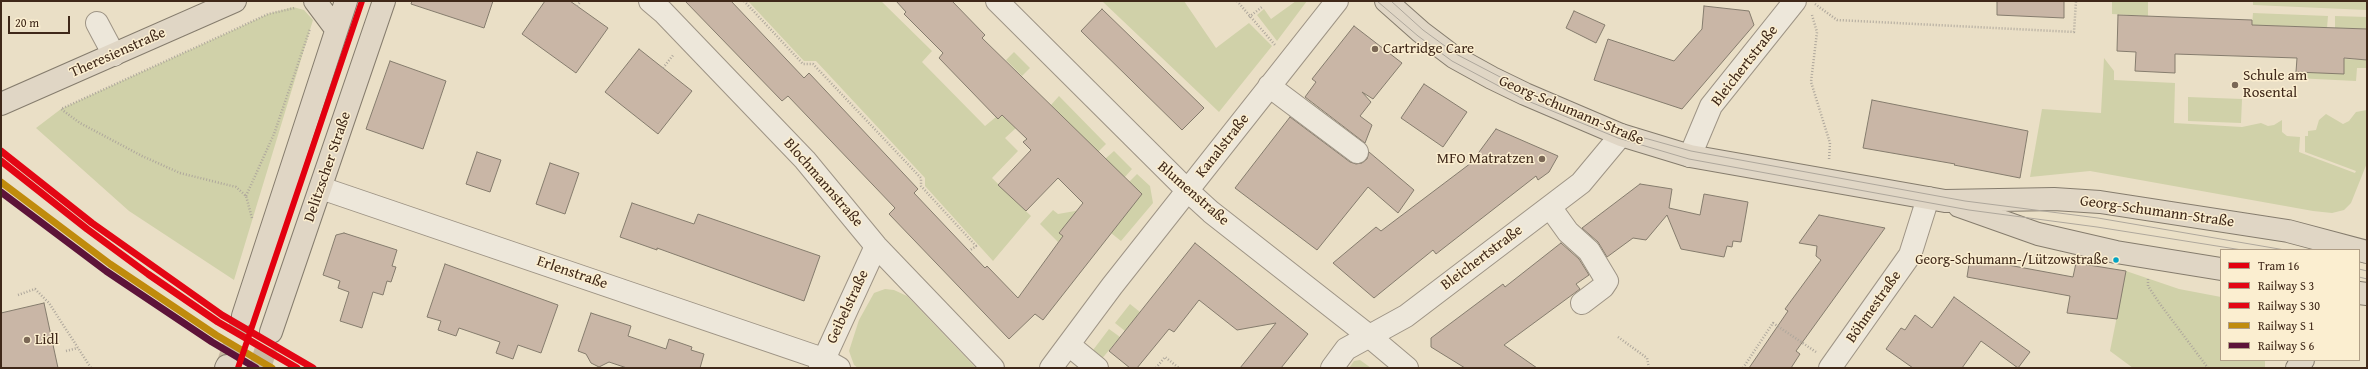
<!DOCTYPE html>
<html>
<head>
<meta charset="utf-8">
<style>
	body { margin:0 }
	#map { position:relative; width:2368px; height:369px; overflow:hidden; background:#eadfc6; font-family:"Gentium Book Plus",serif }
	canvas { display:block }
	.frame { position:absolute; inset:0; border:2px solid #3f2819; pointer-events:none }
	.legend { position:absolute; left:2220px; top:249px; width:140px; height:112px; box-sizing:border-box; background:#fbeed0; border:1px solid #b09f87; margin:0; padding:5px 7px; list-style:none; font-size:12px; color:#3f2819 }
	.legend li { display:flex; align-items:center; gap:8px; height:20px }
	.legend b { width:20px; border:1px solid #b09f87 }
	.scale { position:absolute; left:8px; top:16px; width:62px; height:18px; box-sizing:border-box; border:2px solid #3f2819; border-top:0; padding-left:5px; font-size:12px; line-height:14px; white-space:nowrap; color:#3f2819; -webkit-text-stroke:3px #fbeed0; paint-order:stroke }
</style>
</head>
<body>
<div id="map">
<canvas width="2368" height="369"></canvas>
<div class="frame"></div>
<ul class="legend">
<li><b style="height:5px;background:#e3000f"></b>Tram 16</li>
<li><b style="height:5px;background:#e30614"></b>Railway S 3</li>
<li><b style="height:5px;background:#e30614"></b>Railway S 30</li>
<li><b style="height:5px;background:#c08b0d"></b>Railway S 1</li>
<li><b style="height:5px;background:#5d1339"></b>Railway S 6</li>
</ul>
<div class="scale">20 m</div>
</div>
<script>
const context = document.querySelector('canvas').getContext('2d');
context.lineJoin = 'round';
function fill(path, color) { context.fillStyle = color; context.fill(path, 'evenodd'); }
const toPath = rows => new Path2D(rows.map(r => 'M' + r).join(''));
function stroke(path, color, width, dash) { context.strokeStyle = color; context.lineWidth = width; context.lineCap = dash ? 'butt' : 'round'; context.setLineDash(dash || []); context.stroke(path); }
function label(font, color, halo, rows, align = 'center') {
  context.font = font + ' "Gentium Book Plus",serif'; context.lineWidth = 3; context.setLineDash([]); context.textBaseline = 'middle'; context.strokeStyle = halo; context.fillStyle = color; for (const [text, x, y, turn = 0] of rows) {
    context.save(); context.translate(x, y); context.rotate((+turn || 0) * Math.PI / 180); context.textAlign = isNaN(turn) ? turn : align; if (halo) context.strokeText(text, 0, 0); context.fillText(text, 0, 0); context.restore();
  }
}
fill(toPath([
	[748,1,881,1,932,51,922,62,985,126,996,117,998,119,1002,115,1016,128,1005,138,1018,151,992,178,1031,216,993,261,925,186,925,178,816,61,804,61],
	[1102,1,1184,1,1216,48,1249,23,1272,46,1219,112],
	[1296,1,1307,1,1277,41,1257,15,1264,9,1271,19],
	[2112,1,2148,1,2148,16,2112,14],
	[2253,1,2367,1,2367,10,2253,5],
	[293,7,304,10,313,20,234,280,129,211,36,128,61,109,87,97,238,28,268,14],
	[2253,13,2328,16,2327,28,2252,25],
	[2335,16,2367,17,2367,29,2335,28],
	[1014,52,1030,68,1022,76,1006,60],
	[2104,58,2114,71,2114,80,2175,83,2174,123,2242,127,2261,123,2268,126,2274,125,2282,120,2282,132,2287,136,2300,137,2299,152,2355,173,2356,171,2305,152,2305,136,2308,136,2308,131,2316,130,2319,120,2326,114,2343,124,2349,121,2356,112,2367,110,2367,163,2351,203,2344,210,2332,213,2313,211,2090,171,2030,177,2042,109,2101,113],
	[2344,59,2367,60,2367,68,2357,68,2356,81,2295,78,2296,72,2344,73],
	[1059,96,1106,144,1098,152,1051,105],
	[2188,97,2242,99,2241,123,2188,121],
	[1114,151,1132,169,1124,178,1105,159],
	[1137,174,1150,186,1153,203,1121,241,1111,233,1129,182],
	[1053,210,1058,214,1081,210,1059,232,1063,236,1058,242,1040,224],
	[2126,271,2179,289,2221,297,2221,360,2265,360,2265,368,2133,368,2110,351],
	[885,289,894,290,907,296,976,368,858,368,854,365,849,351,859,320,874,293],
	[1130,304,1140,312,1125,331,1115,323],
	[1109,329,1120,337,1100,361,1090,354],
	[1360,360,1371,368,1349,368,1354,361]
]), '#d0d1a9');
const building = toPath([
	[412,1,493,1,484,28,411,4,412,1],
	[545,1,570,1,608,28,576,73,522,34,545,1],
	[685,1,731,1,804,78,809,73,918,189,914,193,985,268,987,266,1018,298,1063,236,1059,233,1083,203,1058,178,1026,211,998,185,1031,150,1023,142,1027,139,1002,115,998,119,939,58,943,53,904,14,906,12,896,1,952,1,985,35,982,38,1142,194,1043,320,1035,314,1009,339,889,214,895,208,788,96,782,101,685,1],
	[1997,1,2064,1,2064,18,1997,15,1997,1],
	[1704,6,1749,11,1754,25,1682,109,1594,80,1608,39,1674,61,1702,29,1704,6],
	[1102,9,1204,108,1182,130,1081,31,1102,9],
	[1574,11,1605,25,1596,43,1566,28,1574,11],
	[2118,15,2252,20,2252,25,2367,29,2367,60,2344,58,2344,74,2296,72,2297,58,2175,54,2175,73,2135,71,2136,52,2117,51,2118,15],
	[1354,26,1402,63,1373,99,1362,92,1371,102,1360,116,1372,125,1365,143,1305,97,1316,82,1312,79,1354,26],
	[639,49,692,91,658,134,605,92,639,49],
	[390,61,446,81,423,149,366,129,390,61],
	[1424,84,1467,112,1443,147,1401,118,1424,84],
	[1872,100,2028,131,2020,178,1954,165,1955,164,1863,148,1872,100],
	[1290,117,1350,162,1356,164,1362,163,1367,159,1369,152,1414,190,1398,213,1368,187,1317,250,1235,188,1290,117],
	[1496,129,1558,156,1549,172,1538,180,1536,176,1436,254,1433,250,1374,298,1333,263,1376,227,1381,231,1471,163,1496,129],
	[477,152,501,160,490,192,466,184,477,152],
	[550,163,579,173,565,214,536,204,550,163],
	[1640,184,1672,189,1669,208,1700,215,1704,194,1748,202,1741,242,1733,241,1732,247,1727,246,1724,257,1681,249,1667,215,1646,240,1633,238,1607,257,1598,242,1582,228,1640,184],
	[632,203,694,224,698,214,820,256,804,301,657,248,657,250,620,237,632,203],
	[1819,215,1885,228,1796,351,1800,354,1791,368,1749,368,1788,311,1785,309,1821,260,1816,256,1817,246,1799,243,1819,215],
	[344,233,397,250,392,266,396,267,391,282,387,281,383,295,373,292,362,328,340,321,349,292,338,288,340,281,323,275,336,235,344,233],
	[1195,243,1308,334,1281,368,1240,368,1276,323,1237,330,1199,300,1174,332,1169,329,1137,368,1130,368,1109,351,1195,243],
	[1561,243,1579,259,1589,275,1576,284,1580,289,1504,345,1537,368,1465,368,1431,347,1431,338,1503,284,1505,287,1561,243],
	[1970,258,2073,277,2076,263,2126,271,2117,319,2067,313,2070,296,1967,277,1970,258],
	[445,264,558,305,541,353,518,345,513,359,496,353,500,342,459,328,456,336,438,330,441,321,427,317,445,264],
	[1954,297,2030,352,2018,368,1981,341,1962,368,1913,368,1886,349,1901,328,1905,330,1915,315,1932,328,1954,297],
	[44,303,58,368,1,368,1,313,44,303],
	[591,313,631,326,628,336,666,349,669,339,692,347,691,350,704,354,700,368,627,368,609,362,599,367,591,363,586,354,578,351,591,313]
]);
fill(building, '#c9b6a6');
stroke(building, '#857c6d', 1);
stroke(toPath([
	[227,366,243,316],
	[260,368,271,332]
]), '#c8baa3', 22, [22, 11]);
const minor = toPath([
	[650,1,663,12,805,160,876,246,993,368],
	[997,1,1188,191,1211,212,1369,336,1407,368],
	[97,23,114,55],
	[1269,86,1357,152],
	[1690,156,1711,106,1795,1],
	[321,188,823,359,839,368],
	[1550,207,1568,232,1589,251,1607,281,1603,287,1582,303],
	[1069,345,1097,368],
	[820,368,876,246],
	[1051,368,1112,286,1337,1],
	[1332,368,1346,349,1406,316,1581,183,1621,135],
	[1830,368,1910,255,1928,198]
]);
const major = toPath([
	[315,1,336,29],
	[1386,1,1421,32,1454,57,1492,78,1525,94,1621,135,1690,156,1945,201,2054,199,2100,202,2288,231,2367,252],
	[1,104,235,1],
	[1959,206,2038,234,2116,252,2221,269],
	[2359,293,2367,294],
	[243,316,346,1],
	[271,332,384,1],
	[226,368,227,366],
	[2297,368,2303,360]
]);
stroke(minor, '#9e9485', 24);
stroke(major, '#857c6d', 24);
stroke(toPath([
	[744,1,803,64,813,64,921,178,921,186,976,246,969,251],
	[1237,1,1275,45],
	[1815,4,1837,20,2074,32,2076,1],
	[577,6,581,1],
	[1812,15,1817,32,1811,82,1830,143,1829,160],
	[1249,17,1262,7],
	[663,68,674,54],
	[246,196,274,134,310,29],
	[252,218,246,196,236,187,180,173,142,156,80,123,61,109,238,28,268,14,295,8],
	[2148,279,2148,286,2160,304,2208,368],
	[18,295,35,289,49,303,91,368],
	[1618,337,1647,358,1649,368],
	[66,351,78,348],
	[1156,368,1165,357,1179,368],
	[1743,368,1773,323,1816,352]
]), '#aea79c', 2.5, [1, 2]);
stroke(minor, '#ede7da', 22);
stroke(major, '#e0d6c5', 22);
stroke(toPath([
	[1377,1,1418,36,1452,61,1523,99,1618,138,1689,159,1969,210,2097,227,2242,250],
	[1391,1,1423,30,1456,54,1527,91,1623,132,1691,151,1965,201,2098,218,2285,250],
	[2359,269,2367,271],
	[2359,277,2367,279]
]), '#aea79c', 1);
stroke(toPath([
	[1,151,92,223,222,315,313,368]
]), '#e30614', 7);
stroke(toPath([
	[1,161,87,229,148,274,218,322,297,368]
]), '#e30614', 7);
stroke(toPath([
	[1,182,110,264,216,335,272,368]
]), '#c08b0d', 7);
stroke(toPath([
	[1,192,106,271,212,342,256,368]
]), '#5d1339', 7);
stroke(toPath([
	[238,368,362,1]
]), '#e3000f', 6);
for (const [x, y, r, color] of [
	[1375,49,4,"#7b6856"],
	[2235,85,4,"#7b6856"],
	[1542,159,4,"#7b6856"],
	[2116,260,3.5,"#03a3c5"],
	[27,340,4,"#7b6856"]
]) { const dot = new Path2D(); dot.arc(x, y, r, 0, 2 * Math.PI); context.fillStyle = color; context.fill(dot); stroke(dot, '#fbeed0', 1.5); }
label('14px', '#3f2819', '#fbeed0', [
	["Georg-Schumann-/Lützowstraße",2108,260]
], 'right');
label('15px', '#3f2819', '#fbeed0', [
	["Cartridge Care",1383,49],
	["Schule am",2243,76],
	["Rosental",2243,93],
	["MFO Matratzen",1534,159,"right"],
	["Lidl",35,340]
], 'left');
label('15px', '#3f2819', '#fbeed0', [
	["Theresienstraße",118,53,-24],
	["Bleichertstraße",1745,66,-52],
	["Georg-Schumann-Straße",1571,111,23],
	["Kanalstraße",1223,146,-52],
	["Delitzscher Straße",328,167,-71],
	["Blochmannstraße",823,183,49],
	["Blumenstraße",1193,194,41],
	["Georg-Schumann-Straße",2157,212,8],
	["Bleichertstraße",1482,258,-37],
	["Erlenstraße",572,273,19],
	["Geibelstraße",848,307,-65],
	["Böhmestraße",1874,307,-55]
]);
</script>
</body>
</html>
